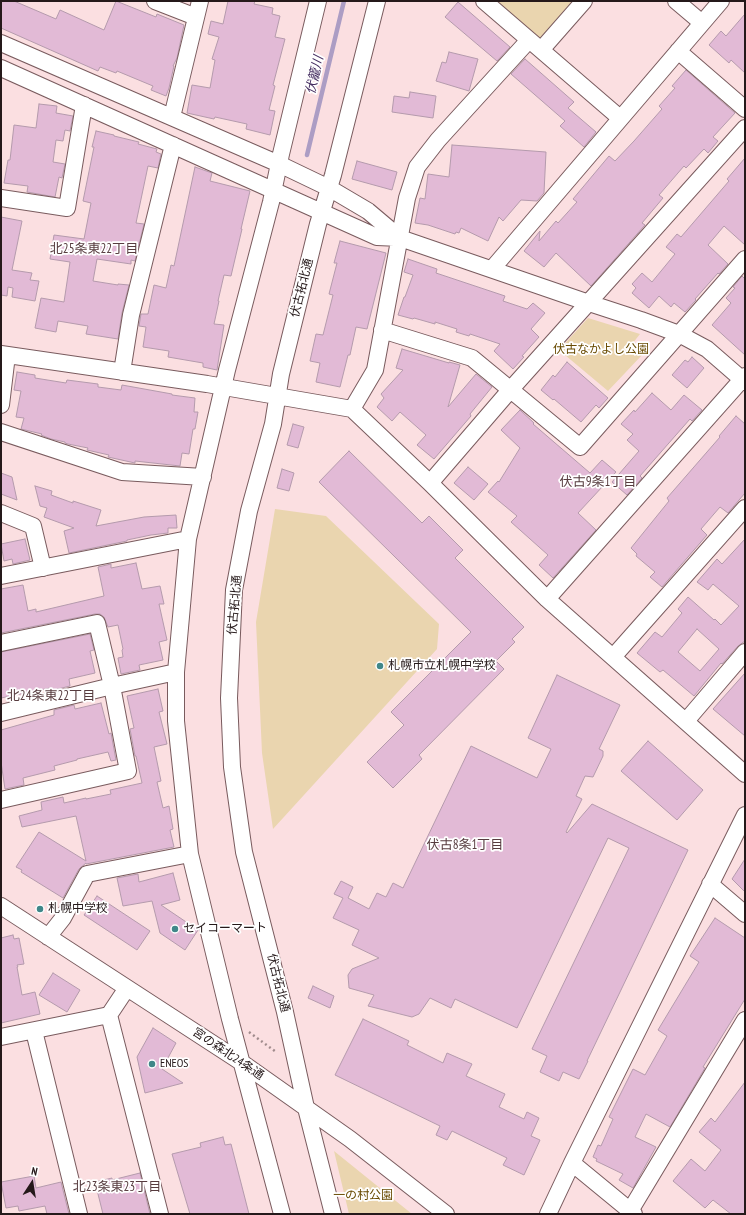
<!DOCTYPE html>
<html>
<head>
<meta charset="utf-8">
<style>
	body { margin:0 }
	#map { position:relative; width:746px; height:1215px; overflow:hidden; background:#fbdfe1; font-family:"PT Sans Narrow",sans-serif }
	canvas { display:block }
	.frame { position:absolute; inset:0; border:2px solid #25191a; pointer-events:none }
	.north { position:absolute; left:12px; top:1163px; width:40px; height:40px; -webkit-text-stroke:3px #fff; paint-order:stroke; rotate:12deg; font-size:11px; font-weight:700; line-height:16px; text-align:center; color:#25191a }
	.north::after { content:''; display:block; margin:auto; width:14px; height:18px; background:#25191a; clip-path:polygon(50% 0,100% 100%,50% 72%,0 100%) }
</style>
</head>
<body>
<div id="map">
<canvas width="746" height="1215"></canvas>
<div class="frame"></div>
<div class="north">N</div>
</div>
<script>
const context = document.querySelector('canvas').getContext('2d');
context.lineJoin = 'round';
function fill(path, color) { context.fillStyle = color; context.fill(path, 'evenodd'); }
const toPath = rows => new Path2D(rows.map(r => 'M' + r).join(''));
function stroke(path, color, width, dash) { context.strokeStyle = color; context.lineWidth = width; context.lineCap = dash ? 'butt' : 'round'; context.setLineDash(dash || []); context.stroke(path); }
function label(font, color, halo, rows, align = 'center') {
  context.font = font + ' "PT Sans Narrow","Noto Sans JP",sans-serif'; context.lineWidth = 3.5; context.setLineDash([]); context.textBaseline = 'middle'; context.strokeStyle = halo; context.fillStyle = color; for (const [text, x, y, turn = 0] of rows) {
    context.save(); context.translate(x, y); context.rotate((+turn || 0) * Math.PI / 180); context.textAlign = isNaN(turn) ? turn : align; if (halo) context.strokeText(text, 0, 0); context.fillText(text, 0, 0); context.restore();
  }
}
fill(toPath([
	[497,1,581,1,540,39],
	[588,318,640,334,629,348,642,355,608,391,559,350],
	[275,509,326,516,439,624,437,649,273,829,262,753,256,622],
	[334,1151,412,1214,349,1214]
]), '#ead5af');
stroke(toPath([
	[307,155,344,1]
]), '#ac9dc4', 4.5);
const building = toPath([
	[1,1,14,1,56,19,60,10,104,30,116,1,156,17,157,14,184,25,177,58,173,66,174,66,169,88,166,96,151,90,153,86,117,71,116,73,100,67,98,71,1,28,1,1],
	[228,1,255,1,254,4,273,8,272,14,280,16,275,37,285,39,273,85,275,86,269,110,275,111,270,135,246,129,247,124,215,117,214,119,187,113,192,85,210,88,215,60,212,59,219,37,208,34,211,21,223,24,228,1],
	[458,2,510,47,497,61,445,17,458,2],
	[745,14,745,73,731,60,729,63,709,45,721,31,726,36,745,14],
	[449,52,478,59,469,91,436,81,442,62,446,63,449,52],
	[525,59,574,102,568,108,596,132,584,147,560,126,565,121,511,74,525,59],
	[686,70,735,113,713,137,718,141,708,153,704,149,686,168,684,166,659,195,663,198,642,223,645,225,591,286,556,253,544,267,524,251,540,231,539,241,556,221,558,223,577,202,573,199,609,156,615,161,634,141,662,109,659,106,675,88,672,86,686,70],
	[410,92,436,96,433,118,392,112,394,96,409,98,410,92],
	[39,104,57,106,56,113,73,116,70,131,65,130,63,141,56,140,53,162,65,164,62,178,59,177,55,197,27,192,28,186,4,183,8,160,10,160,14,125,36,128,39,104],
	[96,131,114,135,114,136,139,142,138,144,157,149,156,152,161,154,158,168,148,166,136,223,144,224,135,261,131,260,131,264,97,259,93,281,118,285,118,284,129,285,122,313,118,339,86,334,88,326,58,321,56,332,35,328,41,298,64,302,70,262,50,259,54,235,84,239,91,203,83,201,94,147,92,147,96,131],
	[452,145,546,152,544,193,537,201,521,200,503,221,499,217,488,241,461,228,459,233,456,232,455,234,428,225,415,223,420,198,425,199,428,174,449,177,452,145],
	[745,158,745,245,724,226,708,245,728,264,719,274,718,273,695,299,696,300,685,312,674,303,671,307,659,296,649,308,632,293,636,288,632,284,642,273,652,282,675,254,666,247,677,234,681,237,729,181,727,179,745,158],
	[357,161,397,172,392,190,352,179,357,161],
	[195,167,212,173,210,181,250,191,241,229,242,229,231,276,224,275,218,301,219,301,214,324,224,325,217,370,203,367,203,363,168,357,169,351,143,347,146,327,139,326,141,314,148,314,154,285,166,288,171,265,174,266,195,167],
	[1,217,22,221,12,270,32,273,30,280,39,281,35,301,12,297,13,288,8,287,7,296,1,295,1,217],
	[340,241,386,253,367,329,356,327,350,355,348,355,340,387,316,382,320,363,310,361,316,334,323,335,333,295,329,294,337,263,334,263,340,241],
	[408,259,437,269,436,273,505,296,503,301,527,309,533,303,545,313,531,329,539,337,522,356,524,357,513,369,494,351,500,344,470,334,469,336,456,332,457,329,435,322,435,324,414,318,413,319,398,315,404,297,405,297,413,275,404,272,408,259],
	[742,276,744,278,745,276,745,355,712,325,731,303,726,298,735,288,733,287,742,276],
	[402,349,449,363,449,362,460,365,448,407,476,374,492,387,470,414,471,416,434,459,417,445,426,435,400,412,392,421,377,407,384,398,381,394,403,370,396,368,402,349],
	[692,357,704,368,687,388,672,375,685,360,688,362,692,357],
	[567,362,608,398,599,408,596,405,581,422,554,399,553,400,541,390,553,375,555,377,567,362],
	[17,372,35,375,35,378,66,383,67,380,98,384,98,387,121,390,122,385,172,394,172,395,195,398,194,412,198,412,195,429,193,429,189,454,182,453,180,466,135,461,135,463,108,457,109,455,87,450,88,448,68,444,65,443,65,442,51,439,41,435,42,434,21,429,24,418,16,417,21,391,14,390,17,372],
	[652,393,671,410,684,395,702,410,692,421,690,419,640,476,642,478,627,495,612,482,639,451,627,440,633,434,621,424,634,410,635,412,652,393],
	[520,410,534,423,533,424,590,473,602,460,616,472,578,513,596,530,553,578,539,565,548,555,511,522,517,516,488,492,498,481,499,482,520,448,501,430,520,410],
	[736,416,745,424,745,493,728,513,720,507,701,529,707,535,662,587,650,577,655,572,636,556,637,554,631,548,669,501,667,498,720,437,719,436,736,416],
	[293,424,304,427,298,448,287,445,293,424],
	[349,451,422,523,429,516,463,550,455,558,524,627,512,639,515,642,496,661,504,669,419,755,422,759,393,788,367,762,404,725,391,712,471,632,319,482,349,451],
	[468,467,488,484,474,500,454,483,468,467],
	[282,469,294,473,289,491,277,488,282,469],
	[1,473,12,477,17,500,1,494,1,473],
	[35,486,52,491,51,495,73,503,73,501,101,510,96,526,144,517,176,515,177,528,168,528,168,533,151,535,127,540,127,541,69,553,64,531,74,528,44,517,47,508,40,506,35,486],
	[25,539,30,560,13,564,12,559,4,561,1,544,25,539],
	[745,539,745,641,738,646,722,664,721,663,694,696,663,670,660,672,637,653,655,632,662,637,682,613,678,609,688,597,714,620,715,619,721,625,739,606,713,584,708,590,697,582,717,559,722,564,745,539],
	[697,629,719,649,700,671,678,652,697,629],
	[136,563,142,589,160,586,164,604,159,604,167,640,159,642,163,660,139,665,140,670,121,674,118,658,123,657,122,650,123,649,118,625,108,627,104,617,100,614,95,614,1,633,1,589,23,585,28,611,36,609,36,612,104,596,98,567,111,564,111,568,136,563],
	[90,634,94,650,90,651,95,673,69,679,70,686,50,691,50,688,1,698,1,652,90,634],
	[745,673,745,736,713,709,745,673],
	[557,675,620,705,599,749,603,751,603,756,593,777,585,776,576,796,582,799,566,832,567,833,592,804,688,850,587,1061,588,1061,579,1079,563,1072,559,1081,540,1072,547,1056,532,1049,629,848,608,838,517,1028,455,999,451,1008,430,998,419,1014,412,1017,368,1006,374,995,349,988,348,975,352,969,379,958,352,945,359,930,333,918,343,898,334,894,341,881,353,887,348,898,369,909,377,893,386,897,393,883,403,888,471,746,537,778,551,749,528,738,557,675],
	[158,689,163,711,159,712,167,744,154,747,161,781,157,782,163,808,169,806,173,829,170,830,174,847,86,864,86,863,79,869,63,898,21,872,22,870,16,867,39,832,86,861,76,816,22,827,19,816,42,810,41,802,63,797,64,803,86,798,86,799,111,794,110,790,142,783,136,756,135,756,130,729,134,728,127,696,158,689],
	[101,703,109,734,111,733,116,760,111,761,108,752,77,759,77,760,54,766,55,770,23,778,24,785,5,789,1,762,1,730,54,715,54,710,74,705,75,709,101,703],
	[648,741,703,790,677,820,621,771,648,741],
	[745,859,745,892,732,879,745,859],
	[173,873,180,900,161,905,198,930,185,950,160,933,152,901,123,906,117,878,138,874,139,882,173,873],
	[97,896,150,931,137,950,84,915,97,896],
	[715,918,745,938,745,999,703,1067,705,1068,670,1127,646,1114,635,1137,656,1147,633,1188,619,1180,623,1174,596,1161,597,1159,593,1157,598,1145,601,1146,613,1119,609,1117,633,1069,645,1075,667,1036,658,1030,699,962,690,956,715,918],
	[13,935,14,939,19,938,24,964,17,965,18,967,17,967,22,995,35,992,40,1014,1,1023,1,938,13,935],
	[53,973,80,990,67,1012,39,995,53,973],
	[313,986,334,996,330,1008,308,998,313,986],
	[363,1019,409,1041,407,1045,443,1063,447,1053,472,1064,466,1076,505,1094,499,1107,524,1119,527,1112,539,1118,531,1136,540,1140,524,1175,503,1165,507,1158,452,1131,447,1140,436,1135,440,1126,335,1075,363,1019],
	[153,1028,176,1043,162,1069,183,1083,145,1093,137,1057,153,1028],
	[745,1082,745,1214,731,1214,713,1200,705,1208,673,1181,691,1159,705,1171,721,1150,699,1132,711,1118,715,1122,745,1082],
	[223,1137,225,1145,231,1144,249,1214,190,1214,172,1154,201,1147,200,1143,223,1137],
	[140,1173,150,1214,103,1214,95,1182,112,1178,112,1180,140,1173],
	[34,1176,36,1188,61,1182,69,1214,47,1214,45,1206,19,1211,18,1206,6,1208,1,1182,34,1176]
]);
fill(building, '#e2bad6');
stroke(building, '#b49aac', 1);
const minor = toPath([
	[155,1,196,17],
	[484,1,620,118],
	[676,1,702,23],
	[1,43,279,164,329,188,368,211,400,238],
	[541,50,584,1],
	[678,51,745,109],
	[1,68,377,237,400,238,589,303,641,320,679,334,707,349,745,382],
	[172,117,200,1],
	[1,198,67,208,84,105],
	[492,269,721,1],
	[382,330,472,358,580,447,745,259],
	[1,354,207,384,352,409,430,483,547,599,745,774],
	[122,372,131,315,173,145],
	[1,405,7,355],
	[352,409,375,370,407,198,417,167,438,140,529,40],
	[1,432,122,472,203,477],
	[430,483,511,389,745,128],
	[1,513,33,526,43,568],
	[1,576,188,539],
	[547,599,745,376],
	[1,643,97,623,112,686,128,771,1,800],
	[613,657,745,508],
	[1,713,112,686,176,672],
	[686,721,745,652],
	[710,884,745,914],
	[1,906,241,1062,350,1139,446,1214],
	[48,937,63,918,87,874,190,854],
	[127,988,109,1015,160,1214],
	[34,1031,79,1214],
	[1,1037,109,1015],
	[572,1163,634,1214],
	[630,1211,745,1020],
	[282,1214,230,1019,190,854,176,721,176,672,188,539,227,370,271,202,281,154,318,1],
	[333,1214,306,1108,285,1012,244,852,232,767,229,698,234,590,249,511,273,424,281,374,318,224,333,175,377,1],
	[548,1214,572,1163,745,815]
]);
stroke(minor, '#795b5e', 18);
stroke(toPath([
	[249,1032,276,1052]
]), '#a08b8c', 2.5, [2, 3]);
stroke(minor, '#fff', 16);
for (const [x, y, r, color] of [
	[380,666,4,"#3f8789"],
	[40,909,4,"#3f8789"],
	[175,929,4,"#3f8789"],
	[152,1064,4,"#3f8789"]
]) { const dot = new Path2D(); dot.arc(x, y, r, 0, 2 * Math.PI); context.fillStyle = color; context.fill(dot); stroke(dot, '#fff', 1.5); }
label('12px', '#25191a', '#fff', [
	["伏古拓北通",302,288,-76],
	["伏古拓北通",235,605,-85],
	["伏古拓北通",278,983,76],
	["宮の森北24条通",228,1054,34]
]);
label('12px', '#694b02', '#fff', [
	["伏古なかよし公園",601,350],
	["一の村公園",363,1196]
]);
label('12px', '#25191a', '#fff', [
	["札幌市立札幌中学校",388,666],
	["札幌中学校",48,909],
	["セイコーマート",183,929],
	["ENEOS",160,1064]
], 'left');
label('italic 13px', '#452e61', '#fff', [
	["伏籠川",315,75,-77]
]);
label('13px', '#573c3f', '#fff', [
	["北25条東22丁目",94,249],
	["伏古9条1丁目",598,482],
	["北24条東22丁目",51,696],
	["伏古8条1丁目",465,845],
	["北23条東23丁目",117,1187]
]);
</script>
</body>
</html>
